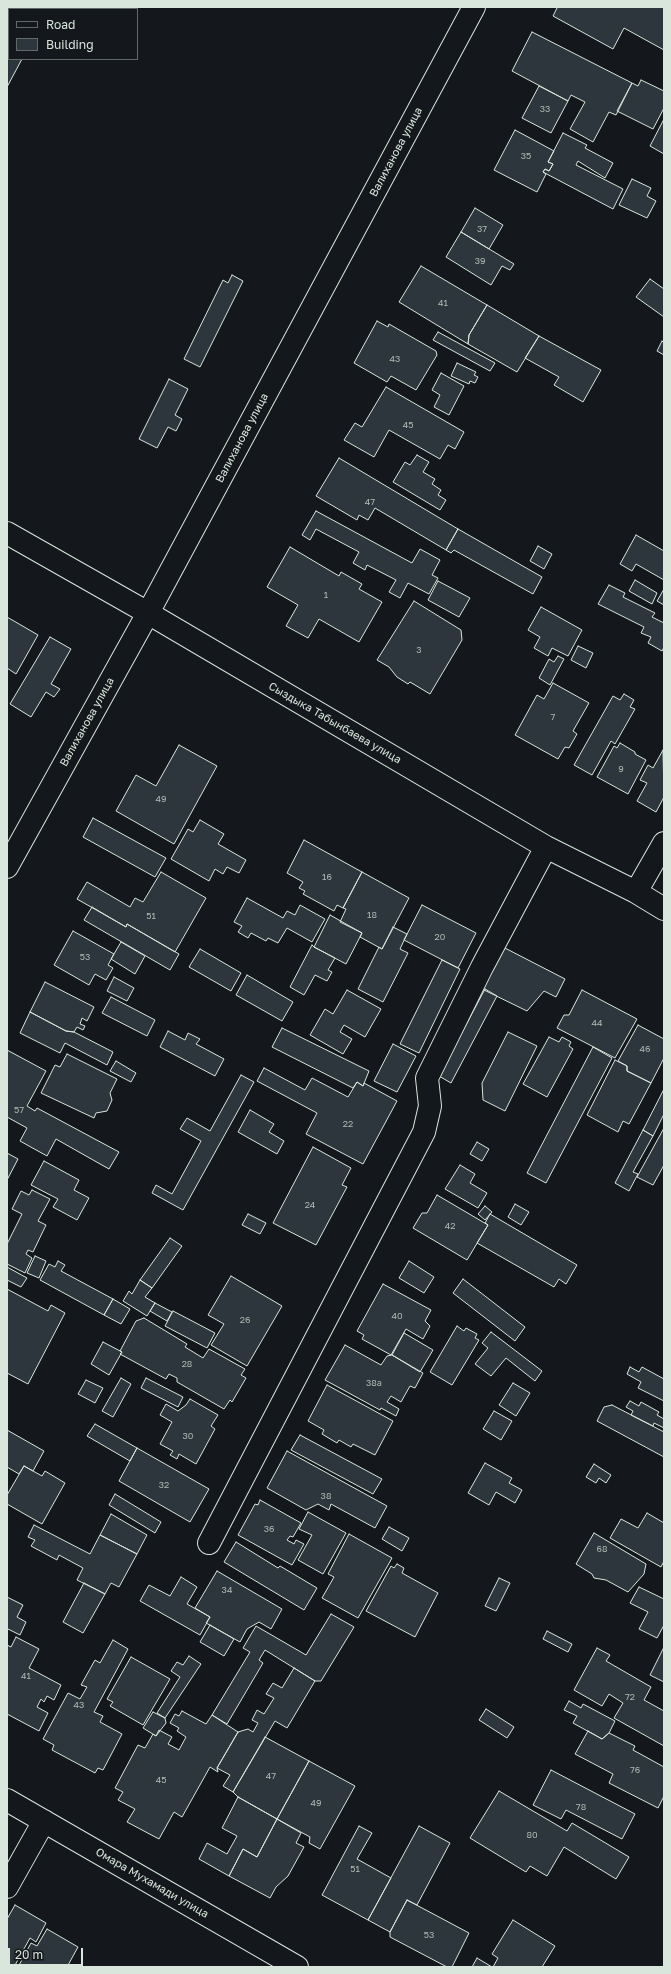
<!DOCTYPE html>
<html>
<head>
<meta charset="utf-8">
<style>
	body { margin:0 }
	#map { position:relative; width:671px; height:1974px; overflow:hidden; background:#14181c; font-family:"Golos Text",sans-serif }
	canvas { display:block }
	.frame { position:absolute; inset:0; border:8px solid #d8e6dc; pointer-events:none }
	.legend { position:absolute; left:8px; top:8px; width:130px; height:52px; box-sizing:border-box; background:#14181c; border:1px solid #626a69; margin:0; padding:5px 7px; list-style:none; font-size:12px; color:#d8e6dc }
	.legend li { display:flex; align-items:center; gap:8px; height:20px }
	.legend b { width:20px; border:1px solid #626a69 }
	.scale { position:absolute; left:8px; top:1948px; width:75px; height:18px; box-sizing:border-box; border:2px solid #d8e6dc; border-top:0; padding-left:5px; font-size:12px; line-height:14px; white-space:nowrap; color:#d8e6dc; -webkit-text-stroke:3px #14181c; paint-order:stroke }
</style>
</head>
<body>
<div id="map">
<canvas width="671" height="1974"></canvas>
<div class="frame"></div>
<ul class="legend">
<li><b style="height:5px;background:#14181c"></b>Road</li>
<li><b style="height:11px;background:#2c363c"></b>Building</li>
</ul>
<div class="scale">20 m</div>
</div>
<script>
const context = document.querySelector('canvas').getContext('2d');
context.lineJoin = 'round';
function fill(path, color) { context.fillStyle = color; context.fill(path, 'evenodd'); }
const toPath = rows => new Path2D(rows.map(r => 'M' + r).join(''));
function stroke(path, color, width, dash) { context.strokeStyle = color; context.lineWidth = width; context.lineCap = dash ? 'butt' : 'round'; context.setLineDash(dash || []); context.stroke(path); }
function label(font, color, halo, rows, align = 'center') {
  context.font = font + ' "Golos Text",sans-serif'; context.lineWidth = 3; context.setLineDash([]); context.textBaseline = 'middle'; context.strokeStyle = halo; context.fillStyle = color; for (const [text, x, y, turn = 0] of rows) {
    context.save(); context.translate(x, y); context.rotate((+turn || 0) * Math.PI / 180); context.textAlign = isNaN(turn) ? turn : align; if (halo) context.strokeText(text, 0, 0); context.fillText(text, 0, 0); context.restore();
  }
}
const building = toPath([
	[555,7,664,7,664,50,624,28,613,49,553,16,557,8,555,7],
	[532,32,632,83,616,115,609,112,593,142,570,129,585,102,571,95,568,101,512,71,532,32],
	[7,43,9,45,9,59,22,59,7,87,7,43],
	[641,80,664,91,664,108,653,129,617,111,632,83,638,86,641,80],
	[539,86,568,101,551,133,522,118,539,86],
	[664,119,664,154,650,146,664,119],
	[515,130,554,151,548,162,553,164,549,171,545,169,543,172,546,174,537,192,494,170,515,130],
	[563,133,587,145,585,148,613,163,605,178,578,161,576,165,623,189,613,209,543,172,545,169,549,171,553,164,548,162,563,133],
	[632,179,651,188,647,196,656,201,647,218,619,205,632,179],
	[475,208,503,225,489,249,461,232,475,208],
	[461,232,514,264,510,270,502,266,491,285,446,257,461,232],
	[421,266,487,305,469,335,468,344,399,302,421,266],
	[232,275,243,281,200,367,184,359,223,280,228,283,232,275],
	[650,279,664,289,664,317,636,297,650,279],
	[487,305,539,336,517,372,468,344,469,335,487,305],
	[377,321,388,327,389,324,436,351,437,355,416,390,391,376,387,382,354,363,377,321],
	[438,332,495,363,490,371,433,340,438,332],
	[539,336,601,370,583,402,554,385,559,377,525,358,539,336],
	[662,341,664,343,664,355,657,351,662,341],
	[457,363,476,372,474,375,478,377,475,383,470,381,469,384,451,376,457,363],
	[441,373,464,386,449,415,434,407,440,395,432,390,441,373],
	[169,379,188,389,175,415,182,419,176,431,168,427,157,448,139,439,169,379],
	[386,387,464,432,455,449,448,445,440,459,389,430,374,457,344,440,355,423,362,427,386,387],
	[417,455,429,462,423,472,435,479,432,484,441,490,438,495,446,500,440,510,393,482,405,462,410,465,417,455],
	[339,458,458,529,446,550,375,508,368,520,359,515,357,520,316,496,339,458],
	[316,511,412,563,420,549,440,560,432,575,438,578,429,594,408,583,400,598,389,592,396,580,367,565,365,570,353,563,359,552,316,529,310,540,302,535,316,511],
	[458,529,542,577,533,594,454,550,451,553,446,550,458,529],
	[636,535,664,551,664,580,636,564,632,571,620,564,636,535],
	[538,546,552,554,544,569,530,561,538,546],
	[290,547,339,576,341,572,362,584,359,589,382,602,359,642,319,619,308,638,286,626,298,605,267,587,290,547],
	[635,580,657,593,652,604,629,591,635,580],
	[438,581,470,598,459,617,428,600,438,581],
	[609,585,625,593,623,597,655,613,652,617,664,623,664,647,662,651,648,643,651,637,641,633,644,627,598,604,609,585],
	[664,589,664,605,657,601,664,589],
	[414,601,461,630,462,640,430,694,410,682,408,684,397,677,389,667,377,660,414,601],
	[541,607,582,630,568,656,552,648,548,656,534,648,540,637,528,630,541,607],
	[7,617,38,635,16,674,7,668,7,617],
	[50,637,71,649,51,684,60,689,54,697,46,692,31,717,10,704,50,637],
	[578,646,593,653,586,668,571,660,578,646],
	[558,656,564,659,550,685,539,678,549,659,554,662,558,656],
	[553,683,589,703,573,731,577,734,569,748,565,747,558,759,515,735,537,695,544,699,553,683],
	[624,694,634,700,630,707,635,709,615,744,611,741,592,775,574,765,613,696,620,700,624,694],
	[620,743,635,752,635,754,646,760,628,794,597,777,614,746,617,748,620,743],
	[179,745,217,766,174,844,116,811,136,775,156,786,179,745],
	[663,750,664,797,656,812,637,801,647,783,640,780,648,765,653,768,663,750],
	[93,818,166,858,155,877,83,837,93,818],
	[200,820,224,834,218,844,246,860,239,873,227,867,223,874,215,869,209,881,171,859,188,829,193,832,200,820],
	[304,840,362,872,343,908,337,905,334,911,303,894,305,891,299,888,303,882,287,873,304,840],
	[161,872,206,898,175,952,127,924,126,927,77,899,87,882,130,907,135,898,143,902,161,872],
	[362,872,409,898,382,949,360,937,362,933,340,922,346,909,343,908,362,872],
	[247,898,283,918,287,911,295,915,300,905,325,919,312,942,287,928,278,943,268,938,266,941,251,933,248,938,238,932,242,926,234,922,247,898],
	[422,905,476,933,458,968,404,940,422,905],
	[92,907,126,927,127,924,179,954,170,970,84,920,92,907],
	[330,915,362,933,346,964,314,947,330,915],
	[393,927,407,934,400,949,408,953,383,1002,358,989,379,947,382,949,393,927],
	[73,931,114,954,108,965,113,968,106,980,95,974,89,985,54,965,73,931],
	[121,942,145,956,135,974,111,959,121,942],
	[312,945,314,947,335,958,328,970,332,972,327,981,315,975,304,995,290,987,312,945],
	[501,946,565,979,556,997,544,991,527,1011,480,988,501,946],
	[200,949,241,973,231,991,189,967,200,949],
	[442,960,460,969,419,1053,400,1044,442,960],
	[247,975,293,1002,282,1021,236,995,247,975],
	[114,977,134,988,127,1001,107,991,114,977],
	[45,982,94,1007,87,1021,82,1018,80,1024,85,1026,83,1030,77,1027,74,1032,66,1031,30,1012,45,982],
	[485,989,497,996,451,1083,439,1076,485,989],
	[347,990,381,1009,365,1037,344,1025,340,1032,352,1039,343,1054,310,1035,325,1009,333,1014,347,990],
	[582,990,637,1019,615,1058,557,1028,564,1015,569,1015,582,990],
	[111,997,155,1020,147,1036,102,1013,111,997],
	[30,1012,66,1031,74,1032,113,1052,107,1065,65,1043,60,1053,20,1033,30,1012],
	[638,1025,664,1039,664,1058,651,1083,627,1071,627,1066,618,1061,638,1025],
	[282,1028,369,1071,363,1086,357,1082,353,1088,272,1047,282,1028],
	[168,1031,185,1040,188,1033,200,1039,196,1044,224,1059,215,1076,160,1047,168,1031],
	[508,1032,537,1046,505,1111,483,1100,482,1083,508,1032],
	[549,1037,559,1042,562,1037,571,1042,569,1046,573,1049,547,1097,523,1084,549,1037],
	[393,1044,416,1056,397,1092,374,1081,393,1044],
	[593,1047,612,1058,546,1183,527,1173,593,1047],
	[7,1050,46,1071,27,1106,35,1111,37,1108,119,1152,109,1169,56,1139,47,1156,20,1141,27,1128,7,1117,7,1050],
	[67,1054,117,1079,110,1093,112,1100,107,1111,96,1113,94,1118,41,1093,55,1065,60,1067,67,1054],
	[615,1060,627,1066,627,1071,651,1083,629,1124,623,1121,618,1132,587,1115,615,1060],
	[116,1061,136,1073,131,1082,110,1071,116,1061],
	[264,1068,305,1090,312,1078,348,1097,357,1082,363,1086,364,1083,397,1101,363,1164,306,1134,317,1113,257,1081,264,1068],
	[241,1075,254,1082,183,1210,152,1193,156,1185,172,1194,201,1141,180,1129,187,1118,210,1131,241,1075],
	[664,1089,664,1114,653,1136,643,1130,664,1089],
	[250,1110,274,1124,269,1132,284,1141,277,1154,238,1132,250,1110],
	[664,1128,664,1165,653,1185,637,1177,664,1128],
	[643,1130,653,1136,633,1172,638,1174,629,1191,615,1183,643,1130],
	[477,1142,489,1149,482,1161,470,1154,477,1142],
	[313,1147,351,1168,342,1185,347,1187,316,1245,273,1223,313,1147],
	[7,1153,18,1159,7,1180,7,1153],
	[44,1161,79,1180,74,1190,89,1198,77,1220,53,1207,58,1199,31,1185,44,1161],
	[460,1165,475,1174,470,1183,487,1193,478,1208,445,1189,460,1165],
	[32,1190,50,1199,38,1221,46,1225,33,1252,28,1250,26,1254,32,1258,25,1273,7,1264,7,1244,22,1214,12,1209,21,1191,29,1195,32,1190],
	[437,1195,488,1225,467,1260,413,1228,422,1213,427,1213,437,1195],
	[515,1204,529,1212,521,1225,508,1217,515,1204],
	[485,1206,492,1212,485,1220,478,1214,485,1206],
	[248,1214,266,1223,260,1234,242,1225,248,1214],
	[490,1214,577,1265,566,1284,559,1279,554,1287,477,1243,488,1225,485,1223,490,1214],
	[170,1238,182,1246,152,1288,140,1280,170,1238],
	[35,1256,46,1261,39,1278,27,1273,35,1256],
	[58,1261,65,1265,61,1271,113,1299,104,1315,40,1280,49,1264,55,1267,58,1261],
	[409,1261,434,1277,424,1293,399,1278,409,1261],
	[7,1267,27,1278,21,1287,7,1280,7,1267],
	[231,1276,282,1306,247,1366,211,1345,224,1324,208,1315,231,1276],
	[463,1279,525,1327,515,1341,453,1293,463,1279],
	[140,1280,152,1288,145,1297,155,1303,147,1316,123,1301,129,1291,132,1294,140,1280],
	[383,1284,431,1310,425,1321,430,1326,423,1339,406,1329,391,1355,362,1339,364,1335,357,1331,383,1284],
	[7,1289,48,1311,51,1305,65,1313,28,1384,7,1373,7,1289],
	[113,1299,130,1309,121,1324,104,1315,113,1299],
	[155,1303,172,1312,167,1321,150,1311,155,1303],
	[173,1311,215,1333,207,1348,165,1326,173,1311],
	[144,1318,187,1344,185,1347,203,1358,209,1349,245,1369,241,1375,246,1378,232,1402,230,1400,224,1409,177,1382,177,1378,169,1374,166,1379,120,1354,122,1352,120,1351,136,1321,144,1318],
	[457,1326,464,1331,466,1328,477,1334,475,1338,479,1340,452,1385,430,1372,457,1326],
	[491,1332,542,1371,535,1381,506,1358,491,1376,475,1364,488,1348,482,1343,491,1332],
	[404,1333,433,1350,420,1372,392,1355,404,1333],
	[103,1342,122,1352,109,1375,91,1364,103,1342],
	[345,1345,381,1365,387,1356,392,1355,423,1373,415,1388,410,1386,401,1402,391,1396,387,1402,399,1409,396,1416,381,1408,380,1410,325,1380,345,1345],
	[630,1367,639,1372,642,1367,664,1379,664,1401,638,1388,641,1382,627,1374,630,1367],
	[121,1378,131,1384,113,1417,102,1411,121,1378],
	[146,1378,183,1397,178,1407,141,1388,146,1378],
	[86,1380,103,1388,95,1403,78,1394,86,1380],
	[513,1383,530,1393,516,1416,499,1405,513,1383],
	[327,1385,393,1421,375,1455,353,1444,351,1447,339,1440,337,1443,322,1434,324,1430,308,1421,327,1385],
	[190,1399,218,1415,211,1426,215,1429,196,1464,179,1454,177,1459,170,1455,173,1451,160,1444,172,1422,160,1415,166,1404,178,1411,186,1405,190,1399],
	[630,1401,639,1406,641,1402,659,1412,657,1415,664,1419,664,1428,654,1423,653,1426,631,1415,633,1411,626,1407,630,1401],
	[612,1405,664,1432,664,1457,597,1421,604,1407,612,1405],
	[494,1411,512,1421,501,1440,483,1429,494,1411],
	[95,1424,137,1448,130,1461,87,1436,95,1424],
	[7,1430,44,1451,33,1471,24,1466,19,1474,7,1467,7,1430],
	[300,1435,382,1479,373,1494,291,1450,300,1435],
	[137,1448,209,1489,190,1522,119,1481,137,1448],
	[287,1451,387,1506,375,1528,331,1504,329,1510,318,1504,306,1510,267,1488,287,1451],
	[485,1463,512,1478,509,1483,522,1490,515,1503,496,1492,489,1505,468,1493,485,1463],
	[594,1464,611,1475,606,1483,599,1478,596,1483,586,1477,594,1464],
	[24,1466,42,1476,45,1471,65,1483,42,1524,7,1504,7,1495,24,1466],
	[115,1494,161,1522,155,1533,109,1505,115,1494],
	[260,1500,301,1523,293,1537,290,1536,287,1540,294,1544,296,1540,304,1544,292,1565,238,1535,255,1504,258,1505,260,1500],
	[308,1512,346,1533,323,1574,298,1560,312,1535,299,1529,308,1512],
	[647,1513,664,1523,664,1561,661,1567,610,1538,621,1519,638,1528,647,1513],
	[111,1514,147,1535,137,1554,100,1535,111,1514],
	[34,1525,90,1554,100,1535,137,1554,119,1587,111,1583,105,1594,77,1580,83,1568,59,1555,57,1560,31,1546,35,1540,28,1537,34,1525],
	[389,1527,409,1538,402,1551,382,1539,389,1527],
	[594,1533,646,1564,644,1574,628,1592,606,1580,594,1578,592,1574,576,1564,594,1533],
	[349,1534,392,1558,358,1618,322,1598,334,1577,328,1574,349,1534],
	[236,1542,278,1568,280,1566,317,1588,304,1610,224,1562,236,1542],
	[397,1564,404,1568,402,1573,438,1593,415,1637,366,1611,391,1566,394,1568,397,1564],
	[217,1571,282,1609,271,1629,259,1622,247,1629,240,1642,206,1623,210,1617,195,1608,217,1571],
	[181,1577,197,1587,187,1604,210,1617,200,1635,140,1601,149,1585,170,1596,181,1577],
	[499,1578,510,1583,496,1611,485,1606,499,1578],
	[84,1583,105,1594,83,1633,63,1622,84,1583],
	[639,1587,664,1599,664,1625,657,1638,639,1629,648,1612,630,1603,639,1587],
	[7,1597,23,1605,17,1617,26,1622,20,1635,8,1629,7,1631,7,1597],
	[331,1614,354,1627,321,1681,315,1681,265,1650,259,1660,263,1663,227,1724,212,1715,250,1652,243,1648,256,1626,306,1655,331,1614],
	[210,1625,234,1639,224,1656,200,1642,210,1625],
	[547,1631,572,1644,568,1652,543,1639,547,1631],
	[16,1637,39,1649,29,1668,61,1685,54,1700,47,1696,44,1702,41,1699,37,1707,48,1713,39,1731,7,1714,7,1645,11,1647,16,1637],
	[113,1640,128,1649,94,1712,103,1716,100,1722,122,1734,103,1770,98,1768,95,1773,52,1750,54,1745,43,1739,68,1693,80,1699,87,1687,81,1685,95,1660,100,1663,113,1640],
	[664,1647,664,1682,650,1675,664,1647],
	[597,1648,610,1655,606,1661,651,1687,644,1700,664,1711,664,1746,614,1718,623,1703,609,1694,602,1706,574,1690,597,1648],
	[189,1656,201,1664,165,1718,157,1713,180,1677,171,1671,177,1662,183,1665,189,1656],
	[131,1657,170,1679,143,1725,110,1706,113,1702,107,1699,131,1657],
	[294,1668,315,1681,287,1728,275,1721,233,1792,223,1786,230,1775,217,1768,238,1732,248,1729,253,1732,258,1723,252,1720,257,1710,264,1714,274,1698,266,1694,273,1683,282,1688,294,1668],
	[569,1701,581,1708,583,1704,615,1721,609,1733,602,1739,573,1723,577,1716,564,1710,569,1701],
	[486,1709,514,1727,507,1738,479,1720,486,1709],
	[182,1711,206,1724,212,1715,238,1732,217,1768,218,1772,210,1767,182,1817,174,1812,159,1839,127,1822,135,1809,118,1800,123,1792,115,1788,138,1745,145,1748,153,1734,156,1736,159,1730,172,1737,168,1744,179,1750,186,1737,177,1731,179,1728,170,1723,175,1714,179,1716,182,1711],
	[153,1712,165,1718,166,1723,156,1736,143,1728,153,1712],
	[588,1731,602,1739,609,1733,635,1746,633,1750,664,1767,664,1796,658,1808,609,1783,613,1774,575,1754,588,1731],
	[265,1737,309,1761,277,1819,238,1797,233,1792,265,1737],
	[309,1761,355,1786,320,1849,309,1843,310,1837,277,1819,309,1761],
	[551,1770,635,1814,622,1839,566,1810,561,1819,533,1805,551,1770],
	[499,1791,567,1831,572,1823,629,1857,616,1879,564,1847,547,1876,530,1866,526,1872,470,1838,499,1791],
	[238,1797,277,1819,257,1857,243,1849,229,1876,199,1859,207,1843,227,1854,237,1836,222,1828,238,1797],
	[277,1819,301,1833,296,1843,304,1847,288,1876,276,1887,270,1898,229,1876,243,1849,257,1857,277,1819],
	[359,1826,372,1833,357,1859,391,1878,368,1920,322,1895,359,1826],
	[419,1826,450,1843,417,1905,407,1900,390,1932,368,1920,419,1826],
	[407,1900,469,1933,452,1967,447,1967,390,1937,390,1932,407,1900],
	[15,1905,46,1923,36,1942,30,1938,14,1967,7,1967,7,1919,15,1905],
	[513,1920,555,1946,542,1967,493,1967,498,1958,492,1954,513,1920],
	[47,1929,78,1947,67,1967,18,1967,31,1943,37,1946,47,1929],
	[477,1958,492,1967,472,1967,477,1958]
]);
fill(building, '#2c363c');
stroke(building, '#d8e6dc', 1);
const minor = toPath([
	[7,533,148,613,546,847,636,892,664,909],
	[7,867,148,613,474,7],
	[636,892,664,843],
	[209,1543,424,1132,430,1106,427,1078,482,967,546,847],
	[7,1800,297,1967],
	[7,1887,44,1821]
]);
stroke(minor, '#d8e6dc', 24);
stroke(minor, '#14181c', 22);
label('9px', '#adbab4', null, [
	["33",545,109],
	["35",526,156],
	["37",482,229],
	["39",480,261],
	["41",443,303],
	["43",395,359],
	["45",408,425],
	["47",370,502],
	["1",326,595],
	["3",419,650],
	["7",553,717],
	["9",621,769],
	["49",161,799],
	["16",327,877],
	["18",372,915],
	["51",151,916],
	["20",440,937],
	["53",85,957],
	["44",597,1023],
	["46",645,1049],
	["57",19,1110],
	["22",348,1124],
	["24",310,1205],
	["42",450,1226],
	["40",397,1316],
	["26",245,1320],
	["28",187,1364],
	["38а",374,1383],
	["30",188,1436],
	["32",164,1485],
	["38",326,1496],
	["36",269,1529],
	["68",602,1549],
	["34",227,1590],
	["41",26,1676],
	["72",630,1697],
	["43",79,1705],
	["76",635,1770],
	["47",271,1776],
	["45",161,1780],
	["49",316,1803],
	["78",581,1807],
	["80",532,1835],
	["51",355,1869],
	["53",429,1935]
]);
label('11px', '#d8e6dc', '#14181c', [
	["Валиханова улица",396,152,-62],
	["Валиханова улица",242,438,-62],
	["Валиханова улица",87,722,-61],
	["Сыздыка Табынбаева улица",335,723,30],
	["Омара Мухамади улица",152,1883,30]
]);
</script>
</body>
</html>
